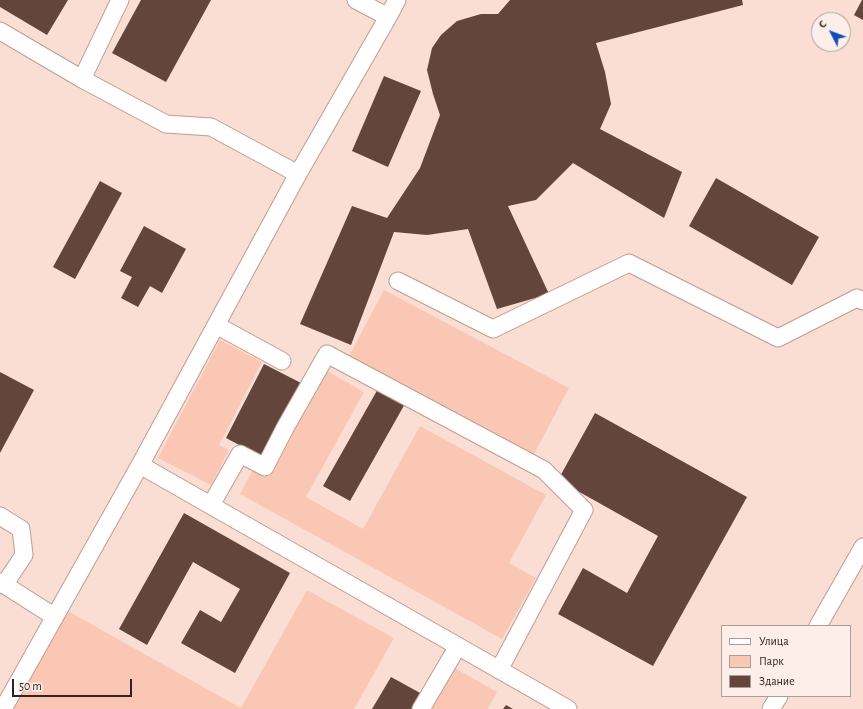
<!DOCTYPE html>
<html>
<head>
<meta charset="utf-8">
<style>
	body { margin:0 }
	#map { position:relative; width:863px; height:709px; overflow:hidden; background:#faddd3; font-family:"Alegreya Sans",sans-serif }
	canvas { display:block }
	.legend { position:absolute; left:721px; top:625px; width:130px; height:72px; box-sizing:border-box; background:#fdeee9; border:1px solid #ab9d98; margin:0; padding:5px 7px; list-style:none; font-size:12px; color:#31241f }
	.legend li { display:flex; align-items:center; gap:8px; height:20px }
	.legend b { width:20px; border:1px solid #ab9d98 }
	.north { position:absolute; left:811px; top:12px; width:40px; height:40px; box-sizing:border-box; background:#fdeee9; border:1px solid #ab9d98; border-radius:50%; rotate:312deg; font-size:11px; font-weight:700; line-height:16px; text-align:center; color:#31241f }
	.north::after { content:''; display:block; margin:auto; width:14px; height:18px; background:#144db9; clip-path:polygon(50% 0,100% 100%,50% 72%,0 100%) }
	.scale { position:absolute; left:12px; top:679px; width:120px; height:18px; box-sizing:border-box; border:2px solid #31241f; border-top:0; padding-left:5px; font-size:12px; line-height:14px; white-space:nowrap; color:#31241f; -webkit-text-stroke:3px #fdeee9; paint-order:stroke }
</style>
</head>
<body>
<div id="map">
<canvas width="863" height="709"></canvas>
<ul class="legend">
<li><b style="height:5px;background:#fff"></b>Улица</li>
<li><b style="height:11px;background:#fbc7b5"></b>Парк</li>
<li><b style="height:11px;background:#63453b"></b>Здание</li>
</ul>
<div class="north">С</div>
<div class="scale">50 m</div>
</div>
<script>
const context = document.querySelector('canvas').getContext('2d');
context.lineJoin = 'round';
function fill(path, color) { context.fillStyle = color; context.fill(path, 'evenodd'); }
const toPath = rows => new Path2D(rows.map(r => 'M' + r).join(''));
function stroke(path, color, width, dash) { context.strokeStyle = color; context.lineWidth = width; context.lineCap = dash ? 'butt' : 'round'; context.setLineDash(dash || []); context.stroke(path); }
fill(toPath([
	[384,290,569,388,534,454,349,356],
	[220,340,262,362,219,445,229,450,211,485,158,458],
	[327,371,364,392,306,497,363,529,420,426,546,495,509,563,536,578,502,639,240,494,254,468,269,476],
	[307,590,394,638,354,709,8,709,64,609,241,708],
	[453,667,497,692,488,709,428,709]
]), '#fbc7b5');
fill(toPath([
	[0,0,68,0,47,35,0,7],
	[141,0,211,0,166,82,112,53],
	[510,0,742,0,743,5,596,43,605,72,611,104,600,129,682,172,664,218,573,163,536,200,508,206,549,294,497,309,468,229,427,235,394,232,351,345,300,324,352,206,387,218,420,168,440,115,433,94,427,70,432,48,441,35,457,21,481,14,498,14],
	[862,0,863,0,863,20,854,15],
	[384,76,421,91,388,167,352,151],
	[716,178,819,237,792,285,689,226],
	[100,181,122,193,75,279,53,267],
	[144,226,186,249,162,293,150,286,138,307,121,298,132,277,120,271],
	[264,364,301,383,262,457,226,438],
	[0,372,34,390,0,453],
	[379,387,406,402,350,501,323,486],
	[595,413,747,497,653,666,558,614,583,568,627,593,658,536,558,480],
	[184,513,290,573,235,673,181,643,200,610,221,622,240,589,193,562,147,645,119,629],
	[391,677,422,694,413,709,372,709],
	[506,705,513,709,503,709]
]), '#63453b');
const minor = toPath([
	[120,0,82,79,166,124,211,127,298,174],
	[356,0,388,17,397,0],
	[0,31,82,79],
	[398,281,493,329,629,263,778,338,857,298,863,301],
	[216,325,282,361],
	[140,465,568,709],
	[211,505,240,454,265,467,285,428,327,354,544,470,584,510,499,670],
	[0,516,21,529,24,555,4,585],
	[0,582,55,617],
	[818,626,863,547],
	[3,709,140,465,298,174,388,17],
	[421,709,458,646],
	[771,709,779,696]
]);
stroke(minor, '#bf9c91', 19);
stroke(minor, '#fff', 17);
</script>
</body>
</html>
